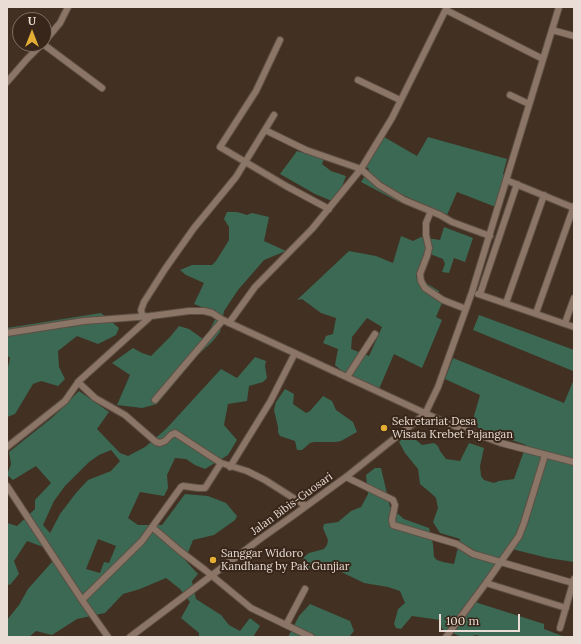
<!DOCTYPE html>
<html>
<head>
<meta charset="utf-8">
<style>
	body { margin:0 }
	#map { position:relative; width:581px; height:644px; overflow:hidden; background:#423023; font-family:Lora,serif }
	canvas { display:block }
	.frame { position:absolute; inset:0; border:8px solid #e9ddd5; pointer-events:none }
	.north { position:absolute; left:12px; top:12px; width:40px; height:40px; box-sizing:border-box; background:#372619; border:1px solid #7e6f64; border-radius:50%; rotate:0deg; font-size:11px; font-weight:700; line-height:16px; text-align:center; color:#e9ddd5 }
	.north::after { content:''; display:block; margin:auto; width:14px; height:18px; background:#e4ae35; clip-path:polygon(50% 0,100% 100%,50% 72%,0 100%) }
	.scale { position:absolute; left:439px; top:614px; width:81px; height:18px; box-sizing:border-box; border:2px solid #e9ddd5; border-top:0; padding-left:5px; font-size:12px; line-height:14px; white-space:nowrap; color:#e9ddd5; -webkit-text-stroke:3px #372619; paint-order:stroke }
</style>
</head>
<body>
<div id="map">
<canvas width="581" height="644"></canvas>
<div class="frame"></div>
<div class="north">U</div>
<div class="scale">100 m</div>
</div>
<script>
const context = document.querySelector('canvas').getContext('2d');
context.lineJoin = 'round';
function fill(path, color) { context.fillStyle = color; context.fill(path, 'evenodd'); }
const toPath = rows => new Path2D(rows.map(r => 'M' + r).join(''));
function stroke(path, color, width, dash) { context.strokeStyle = color; context.lineWidth = width; context.lineCap = dash ? 'butt' : 'round'; context.setLineDash(dash || []); context.stroke(path); }
function label(font, color, halo, rows, align = 'center') {
  context.font = font + ' Lora,serif'; context.lineWidth = 4; context.setLineDash([]); context.textBaseline = 'middle'; context.strokeStyle = halo; context.fillStyle = color; for (const [text, x, y, turn = 0] of rows) {
    context.save(); context.translate(x, y); context.rotate((+turn || 0) * Math.PI / 180); context.textAlign = isNaN(turn) ? turn : align; if (halo) context.strokeText(text, 0, 0); context.fillText(text, 0, 0); context.restore();
  }
}
fill(toPath([
	[384,137,417,156,428,137,507,159,503,174,511,178,501,209,457,192,447,215,403,195,399,202,361,182,369,169,366,167],
	[297,151,324,159,322,164,331,171,346,176,342,187,332,201,315,194,280,174],
	[227,212,237,212,247,215,252,213,269,217,264,241,286,251,264,260,238,290,224,311,220,332,212,342,197,356,157,404,142,408,117,405,130,375,112,363,133,348,142,353,151,356,170,337,179,326,189,329,203,339,209,332,218,313,194,304,204,283,186,275,180,270,192,265,212,265,216,261,229,240,229,227,224,219],
	[444,227,473,238,465,262,454,258,449,273,442,272,445,264,443,259,425,252,416,277,439,291,437,299,442,303,436,317,442,320,422,368,394,354,379,389,343,372,335,365,338,349,323,343,326,336,333,334,336,318,321,313,302,299,297,300,349,251,376,256,393,263,401,236,413,241,421,237,440,240],
	[367,318,382,327,369,356,351,349,352,337],
	[101,313,119,328,116,335,98,344,77,336,58,351,59,367,65,379,58,386,41,381,33,384,15,414,7,417,7,372,10,358,7,355,7,328],
	[479,315,574,350,573,368,574,368,574,377,573,371,473,330],
	[255,357,266,361,265,366,267,378,263,382,249,386,247,401,228,404,224,425,237,440,228,455,205,469,195,465,186,459,175,458,167,475,168,488,164,496,140,492,128,518,138,525,162,525,185,494,208,496,226,503,237,516,235,520,214,535,193,540,185,560,198,574,192,581,196,599,221,615,229,625,240,631,250,618,260,626,253,637,199,637,199,633,181,618,190,602,180,589,166,578,140,589,123,594,105,613,77,619,52,635,36,631,29,637,7,637,7,620,19,605,28,589,52,562,46,548,27,541,14,561,19,574,10,585,7,584,7,523,17,526,35,509,35,500,51,483,36,466,13,480,7,475,11,464,9,452,53,417,79,391,109,412,97,429,120,453,128,456,145,447,166,429,221,369,237,378],
	[111,450,120,461,111,471,88,480,76,493,60,514,50,533,43,525,54,501,65,486,89,462,99,455],
	[98,539,116,546,109,563,104,562,100,573,86,569],
	[453,358,564,403,574,379,574,562,548,558,508,548,475,602,544,624,544,629,565,637,483,637,476,635,468,637,462,637,442,629,440,620,412,616,401,629,396,628,394,624,398,609,405,603,400,591,388,587,364,583,327,565,316,569,307,570,303,568,300,564,305,556,309,553,324,549,327,545,328,540,323,528,324,524,338,522,351,511,361,507,368,494,366,475,375,468,381,468,390,507,404,519,429,528,433,544,434,557,437,560,443,562,454,564,460,539,440,533,433,522,438,508,436,498,432,494,420,484,418,469,405,453,399,442,408,433,422,445,434,443,438,446,440,451,446,459,460,461,469,443,484,448,480,466,481,476,484,480,494,483,499,481,514,479,526,445,480,429,472,423,480,395,445,379],
	[285,389,294,394,293,404,306,413,310,411,323,396,332,401,336,410,353,422,357,432,341,441,336,442,314,442,310,443,302,450,297,450,295,441,280,436,278,432,278,427,274,410,276,402],
	[310,604,350,621,354,631,349,637,288,637,299,616]
]), '#3b6953');
const minor = toPath([
	[446,10,543,59],
	[552,30,574,36],
	[280,40,256,91,220,147,286,186,329,209],
	[44,42,60,23,68,7],
	[43,44,102,88],
	[358,80,400,100],
	[7,82,27,59,42,44],
	[510,95,529,104],
	[265,130,306,150,361,169,379,185,404,200,440,215,452,222,490,236],
	[506,180,574,208],
	[431,211,426,223,426,235,429,248,427,256,420,274,421,281,425,288,443,300,466,309],
	[478,294,574,327],
	[480,294,517,184],
	[506,303,544,195],
	[536,313,574,206],
	[143,317,141,310,144,302,165,269,194,228,236,177,274,115],
	[229,323,255,287,312,229,361,169,392,118,447,7],
	[565,323,574,298],
	[7,333,84,321,151,316,189,311,204,311,212,313,223,320,444,422,501,443,574,462],
	[347,377,375,334],
	[78,382,95,398,125,415,156,442,160,443,165,441,171,435,175,433,221,463,247,471,265,480,306,506],
	[155,400,223,320],
	[7,447,65,401,79,381,151,316],
	[230,467,270,402,295,353],
	[346,477,393,500,395,505,392,520,393,525,457,544,473,554,573,583],
	[7,486,82,600,108,637],
	[152,527,180,551,205,570,251,608,311,637],
	[486,583,566,608],
	[82,600,142,541,181,487,183,486,198,488,205,488,221,463],
	[286,625,305,589],
	[560,628,574,579],
	[130,637,260,539,294,515,346,477,425,414,438,387,472,292,559,7],
	[446,637,486,583,519,536,524,523,545,455]
]);
stroke(minor, '#5e4f44', 8);
stroke(minor, '#8a7566', 6);
for (const [x, y, r, color] of [
	[384,428,4,"#e4ae35"],
	[213,560,4,"#e4ae35"]
]) { const dot = new Path2D(); dot.arc(x, y, r, 0, 2 * Math.PI); context.fillStyle = color; context.fill(dot); stroke(dot, '#372619', 1.5); }
label('11px', '#e9ddd5', '#372619', [
	["Sekretariat Desa",392,422],
	["Wisata Krebet Pajangan",392,435],
	["Sanggar Widoro",221,554],
	["Kandhang by Pak Gunjiar",221,567]
], 'left');
label('11px', '#e9ddd5', '#372619', [
	["Jalan Bibis-Guosari",292,504,-36]
]);
</script>
</body>
</html>
